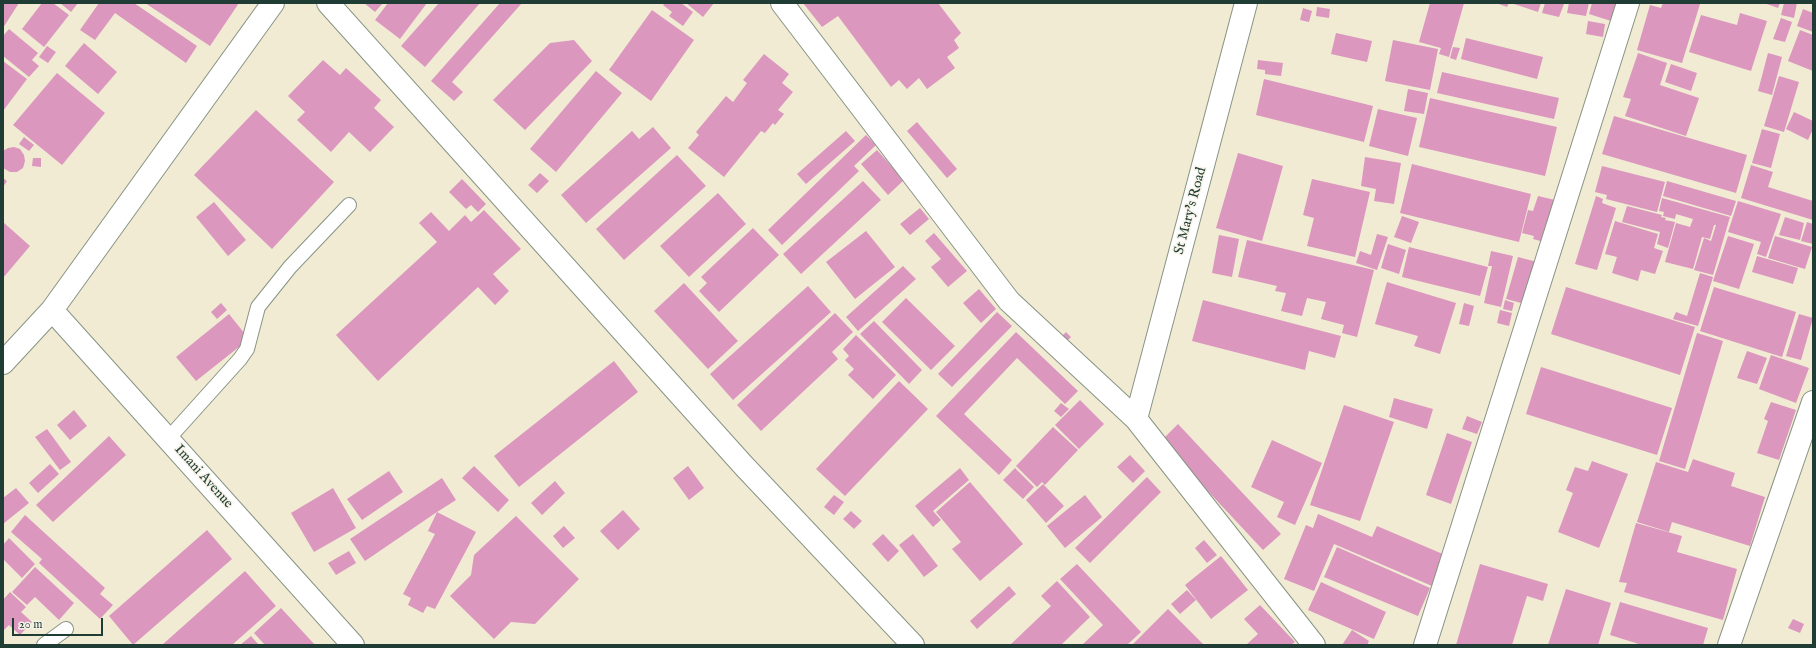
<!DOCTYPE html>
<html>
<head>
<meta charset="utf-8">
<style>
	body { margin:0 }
	#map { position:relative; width:1816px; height:648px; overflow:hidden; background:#f1ebd4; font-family:"IM FELL English",serif }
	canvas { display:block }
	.frame { position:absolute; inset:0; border:4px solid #1f3d34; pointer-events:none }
	.scale { position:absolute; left:12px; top:618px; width:91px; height:18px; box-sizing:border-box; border:2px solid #1f3d34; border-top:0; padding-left:5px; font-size:12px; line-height:14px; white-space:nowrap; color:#1f3d34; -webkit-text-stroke:3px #f7f3e8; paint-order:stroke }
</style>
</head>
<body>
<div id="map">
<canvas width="1816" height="648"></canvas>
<div class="frame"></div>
<div class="scale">20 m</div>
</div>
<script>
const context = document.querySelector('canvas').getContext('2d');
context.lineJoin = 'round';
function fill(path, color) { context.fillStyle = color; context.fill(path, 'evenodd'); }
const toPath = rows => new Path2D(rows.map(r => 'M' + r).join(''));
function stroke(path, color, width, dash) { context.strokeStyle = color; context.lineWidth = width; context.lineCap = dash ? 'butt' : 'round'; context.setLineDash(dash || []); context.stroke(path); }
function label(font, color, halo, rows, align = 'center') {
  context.font = font + ' "IM FELL English",serif'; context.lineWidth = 3; context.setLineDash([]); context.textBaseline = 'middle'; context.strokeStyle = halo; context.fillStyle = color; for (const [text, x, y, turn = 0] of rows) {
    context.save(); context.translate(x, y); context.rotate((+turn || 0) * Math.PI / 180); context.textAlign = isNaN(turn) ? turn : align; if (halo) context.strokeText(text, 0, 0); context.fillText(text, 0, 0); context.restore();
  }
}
fill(toPath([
	[3,3,19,3,3,28],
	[42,3,53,3,69,15,44,47,22,29],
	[60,3,78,3,71,12],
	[99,3,134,3,197,46,186,63,115,13,95,40,80,30],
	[145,3,239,3,210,46],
	[364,3,383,3,375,12],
	[388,3,427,3,400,39,375,20],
	[439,3,480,3,425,67,401,46],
	[500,3,522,3,452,82,463,92,454,101,431,81],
	[665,3,681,3,693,12,683,26,669,16,672,12,663,5],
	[686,3,714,3,703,17],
	[803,3,938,3,961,33,954,40,959,48,947,57,955,68,927,89,919,78,907,89,899,80,891,87,838,16,822,27],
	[1430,3,1464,3,1449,57,1439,54,1441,48,1419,42],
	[1496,3,1509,3,1507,7],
	[1511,3,1541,3,1538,12],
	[1545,3,1564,4,1559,17,1542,13],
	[1569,3,1589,3,1586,16,1567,13],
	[1592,3,1616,3,1611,21,1589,14],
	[1663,3,1700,4,1682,63,1637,50,1650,5,1661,8],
	[1764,3,1780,3,1778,8],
	[1784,3,1797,3,1794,18,1781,15],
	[1317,7,1330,9,1329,18,1316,16],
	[1303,8,1312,11,1309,22,1300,20],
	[1803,9,1813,13,1813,32,1797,26],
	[652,10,694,40,651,101,609,70],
	[1740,13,1767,21,1751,71,1689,52,1701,15,1737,25],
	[1781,18,1792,22,1785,42,1773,39],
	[1588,21,1605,24,1603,37,1586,34],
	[9,29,38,53,32,60,39,66,29,77,3,56,3,36],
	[1800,30,1813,35,1813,71,1788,61],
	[1336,33,1372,41,1367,62,1331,54],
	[1466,38,1543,57,1537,79,1461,59],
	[574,40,592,61,525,130,493,100,550,43],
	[1393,40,1438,49,1430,90,1385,81],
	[84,43,117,72,98,94,65,66],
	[47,46,56,52,48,63,39,57],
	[1453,47,1460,48,1456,60,1450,58],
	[1638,53,1667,63,1660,85,1699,98,1686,136,1625,116,1631,99,1623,97],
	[1768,53,1782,57,1772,95,1758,91],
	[764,54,789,74,782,83,793,92,778,110,784,114,775,125,773,123,765,133,761,131,724,177,688,148,699,135,696,132,726,96,733,102,747,83,743,80],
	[323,60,340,75,346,68,381,100,374,108,394,127,370,152,349,132,331,152,297,120,305,112,288,96],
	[1258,60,1283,63,1281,76,1265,74,1265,70,1257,69],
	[3,61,27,79,3,111],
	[1671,64,1697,73,1691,91,1665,82],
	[596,71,622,93,556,172,530,149],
	[1442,72,1559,98,1554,119,1437,93],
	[57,73,105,113,62,165,13,125],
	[1779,76,1799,82,1784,132,1764,126],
	[1264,79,1373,106,1364,142,1256,115],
	[1408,89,1428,93,1424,114,1404,111],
	[1430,98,1557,127,1545,176,1419,147],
	[1378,109,1417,118,1408,156,1369,146],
	[256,110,334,182,272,249,194,175],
	[1794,112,1813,121,1813,129,1808,140,1786,129],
	[1614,116,1747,155,1736,193,1602,154],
	[917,122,957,169,947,178,907,131],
	[653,127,671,148,586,223,561,195,632,131,639,139],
	[1762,129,1780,134,1771,168,1752,163],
	[846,131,855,141,806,184,797,174],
	[866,135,876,145,854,166,859,171,782,245,768,230],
	[24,137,34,145,29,151,19,144],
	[14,147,20,149,24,155,25,161,23,168,17,172,10,172,3,168,3,151,8,148],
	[877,150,904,180,888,195,861,164],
	[1238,153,1283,166,1262,241,1216,228],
	[677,155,706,186,624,260,596,229],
	[1365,157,1401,163,1394,204,1374,201,1376,189,1361,186],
	[33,158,41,158,41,167,32,166],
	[1412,164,1531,194,1519,242,1400,213],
	[1751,165,1773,172,1768,187,1813,201,1813,220,1741,198],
	[1602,166,1665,182,1657,212,1606,199,1607,195,1595,192],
	[540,173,549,181,537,193,528,185],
	[3,178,7,181,3,187],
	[462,179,486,204,478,212,471,205,466,209,449,192],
	[1312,179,1370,192,1355,257,1307,246,1314,218,1303,215],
	[863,181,881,200,801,274,783,254],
	[1667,181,1736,201,1731,216,1663,196],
	[718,193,746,224,689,277,660,246],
	[1538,196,1555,200,1544,242,1533,239,1534,236,1522,233,1528,210,1533,211],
	[1596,196,1603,199,1602,203,1616,208,1597,270,1575,264],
	[1662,198,1730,217,1713,275,1694,270,1704,238,1711,241,1716,225,1714,225,1710,239,1702,237,1693,269,1665,262,1676,223,1690,227,1693,219,1676,214,1675,219,1663,216,1664,212,1659,211],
	[1738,201,1781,214,1766,257,1757,254,1761,242,1728,232],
	[214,202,246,240,228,256,196,217],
	[1627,206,1662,215,1661,217,1666,218,1665,220,1675,222,1668,248,1657,244,1660,232,1622,222],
	[920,208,929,219,910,235,900,224],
	[484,210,521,249,493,274,509,291,495,305,478,287,378,381,336,335,437,242,419,223,431,212,449,231,465,215,471,222],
	[1402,216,1419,222,1411,243,1394,237],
	[1785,217,1804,223,1800,240,1779,235],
	[1615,221,1658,234,1654,248,1663,251,1655,274,1641,270,1638,281,1612,273,1617,257,1605,254],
	[3,222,30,246,3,278],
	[1807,222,1813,224,1813,244,1801,241],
	[753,228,779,255,719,312,699,291,707,283,701,277],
	[866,231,895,267,855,299,826,262],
	[934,233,967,271,948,287,931,267,941,259,925,241],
	[1377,234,1388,237,1377,270,1356,263,1360,251,1371,255],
	[1219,235,1239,239,1232,277,1212,273],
	[1728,236,1754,244,1739,289,1713,281],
	[1775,236,1812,247,1805,269,1768,258],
	[1247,240,1374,270,1357,337,1342,333,1344,325,1321,319,1326,302,1307,298,1302,316,1281,311,1286,293,1275,291,1277,286,1238,277],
	[1388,244,1406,250,1399,274,1381,268],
	[1409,247,1488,267,1480,296,1402,277],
	[1491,251,1513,256,1501,307,1484,303,1492,266,1488,266],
	[1757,256,1798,268,1793,284,1752,272],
	[1518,257,1537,262,1525,304,1506,299],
	[903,266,916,279,858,331,846,317],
	[1700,273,1713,277,1698,326,1673,319,1676,312,1687,316],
	[1387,282,1456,303,1440,354,1414,346,1418,336,1375,324],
	[684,283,738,341,708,369,654,311],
	[808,286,831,312,733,400,710,374],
	[1566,287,1695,327,1680,375,1551,334],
	[1714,287,1796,312,1782,357,1700,331],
	[979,289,996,309,981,323,963,303],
	[906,298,955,346,931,370,882,322],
	[1203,300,1341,336,1335,358,1309,351,1305,370,1192,341],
	[1505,300,1514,303,1512,311,1503,309],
	[221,303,227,310,217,319,211,312],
	[1464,303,1474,306,1469,326,1459,324],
	[1500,310,1512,313,1509,326,1497,323],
	[997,312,1012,326,952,387,938,374],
	[835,313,853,332,832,352,838,359,761,431,737,405],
	[229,314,249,339,196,381,176,357],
	[1799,314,1813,318,1801,360,1786,356],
	[874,321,922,370,909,384,860,334],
	[1016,332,1078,391,1065,404,1017,358,964,414,1012,460,999,475,936,416],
	[1066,332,1071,337,1065,343,1059,339],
	[1697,333,1723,341,1685,469,1659,461],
	[856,335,896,375,873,399,848,375,854,369,845,360,849,356,843,349],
	[1747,351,1767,358,1757,384,1737,378],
	[1771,355,1809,368,1796,403,1759,389],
	[614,361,638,392,519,487,494,456],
	[1541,367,1672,408,1657,455,1526,414],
	[899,381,928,409,845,496,816,469],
	[1394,398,1433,409,1427,429,1389,417],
	[1080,400,1104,424,1079,449,1055,425],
	[1771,402,1796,410,1779,460,1757,453,1768,421,1764,419],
	[1061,403,1069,409,1061,417,1054,411],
	[1344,405,1394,422,1360,521,1310,505],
	[74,410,87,426,70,440,57,425],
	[1467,416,1482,422,1477,434,1462,429],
	[1178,424,1281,534,1263,550,1161,441],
	[1053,427,1078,450,1045,485,1042,482,1037,487,1016,466],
	[47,429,71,462,60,470,35,437],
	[1447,433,1472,442,1451,504,1426,495],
	[109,436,126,455,53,522,36,505],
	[1272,440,1322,463,1295,525,1277,517,1284,502,1251,487],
	[1130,455,1145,471,1133,483,1117,467],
	[1693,459,1735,473,1731,486,1765,497,1750,546,1672,522,1669,532,1637,522,1656,462,1688,472],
	[1592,461,1628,474,1599,548,1558,532,1573,493,1566,490,1575,467,1588,471],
	[50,464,59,474,38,493,29,483],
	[474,466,509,500,498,512,462,478],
	[688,466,704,488,689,500,673,478],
	[960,468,969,480,933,511,941,520,933,527,915,506],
	[1015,468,1034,487,1023,499,1003,480],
	[389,471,403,492,362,520,347,499],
	[1147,477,1161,492,1090,563,1075,548],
	[442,478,456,500,437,512,476,532,435,609,427,606,423,613,408,605,411,598,403,594,435,534,428,531,437,512,365,561,350,539],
	[555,481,565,493,542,515,531,503],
	[970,482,1023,544,980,581,952,549,961,542,936,512],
	[1043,484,1064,506,1046,523,1026,500],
	[16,488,29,503,3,524,3,498],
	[333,488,356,528,314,552,291,513],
	[834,495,844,502,834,515,824,507],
	[1085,495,1102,517,1065,548,1047,526],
	[623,510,640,529,618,550,600,531],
	[851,511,862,521,854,529,843,519],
	[1318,514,1372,537,1377,526,1445,555,1432,586,1334,544,1314,591,1284,579,1306,525,1313,528],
	[25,515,105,588,100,594,113,605,100,619,39,563,42,559,11,532],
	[516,516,579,579,535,624,511,622,494,639,450,596,471,575,474,555],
	[1636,523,1682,536,1677,552,1737,569,1723,620,1624,592,1627,583,1619,582],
	[564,526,575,538,563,548,553,536],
	[207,530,232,559,133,645,109,616],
	[883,534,899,551,888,562,872,544],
	[913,534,938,566,924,577,899,545],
	[9,538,35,564,22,578,3,559,3,545],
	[1204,540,1217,555,1207,563,1195,548],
	[1337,547,1430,588,1418,616,1324,577],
	[349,551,356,563,336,575,328,563],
	[1221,556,1248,590,1211,619,1185,585],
	[1077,564,1141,632,1127,645,1082,645,1103,625,1060,579],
	[1480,564,1548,584,1543,601,1527,596,1512,645,1456,645],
	[35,567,74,603,59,620,35,597,27,605,12,592],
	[245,571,276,606,232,645,162,645],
	[1057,581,1090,617,1061,645,1010,645,1051,606,1041,596],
	[1321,582,1386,612,1374,639,1308,610],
	[1009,586,1016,594,977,629,970,621],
	[1566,589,1611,603,1598,645,1548,645],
	[1187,590,1196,600,1180,614,1171,604],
	[10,592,26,607,21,612,32,622,20,635,9,625,3,631,3,600],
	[1620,602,1708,628,1703,645,1642,645,1610,635],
	[1260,605,1295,642,1291,645,1246,645,1258,634,1244,619],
	[281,608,315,645,265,645,254,633],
	[1168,609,1204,645,1132,645],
	[1793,619,1804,624,1800,633,1788,628],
	[1352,630,1369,641,1367,645,1342,645],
	[251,636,259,645,240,645]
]), '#db97be');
const service = toPath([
	[168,439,240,359,247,349,258,307,290,267,349,205],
	[44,645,66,629]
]);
const minor = toPath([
	[328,3,744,466,913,645],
	[782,3,1009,301,1136,419,1314,645],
	[52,310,353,645],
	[3,363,52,310,273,3],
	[1136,419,1246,3],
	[1425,645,1628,3],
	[1729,645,1813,402]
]);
stroke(service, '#889484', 16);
stroke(minor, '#889484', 24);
stroke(service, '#fff', 14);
stroke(minor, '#fff', 22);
label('14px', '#1f3d34', '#f7f3e8', [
	["St Mary's Road",1191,211,-75],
	["Imani Avenue",203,477,48]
]);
</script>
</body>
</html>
